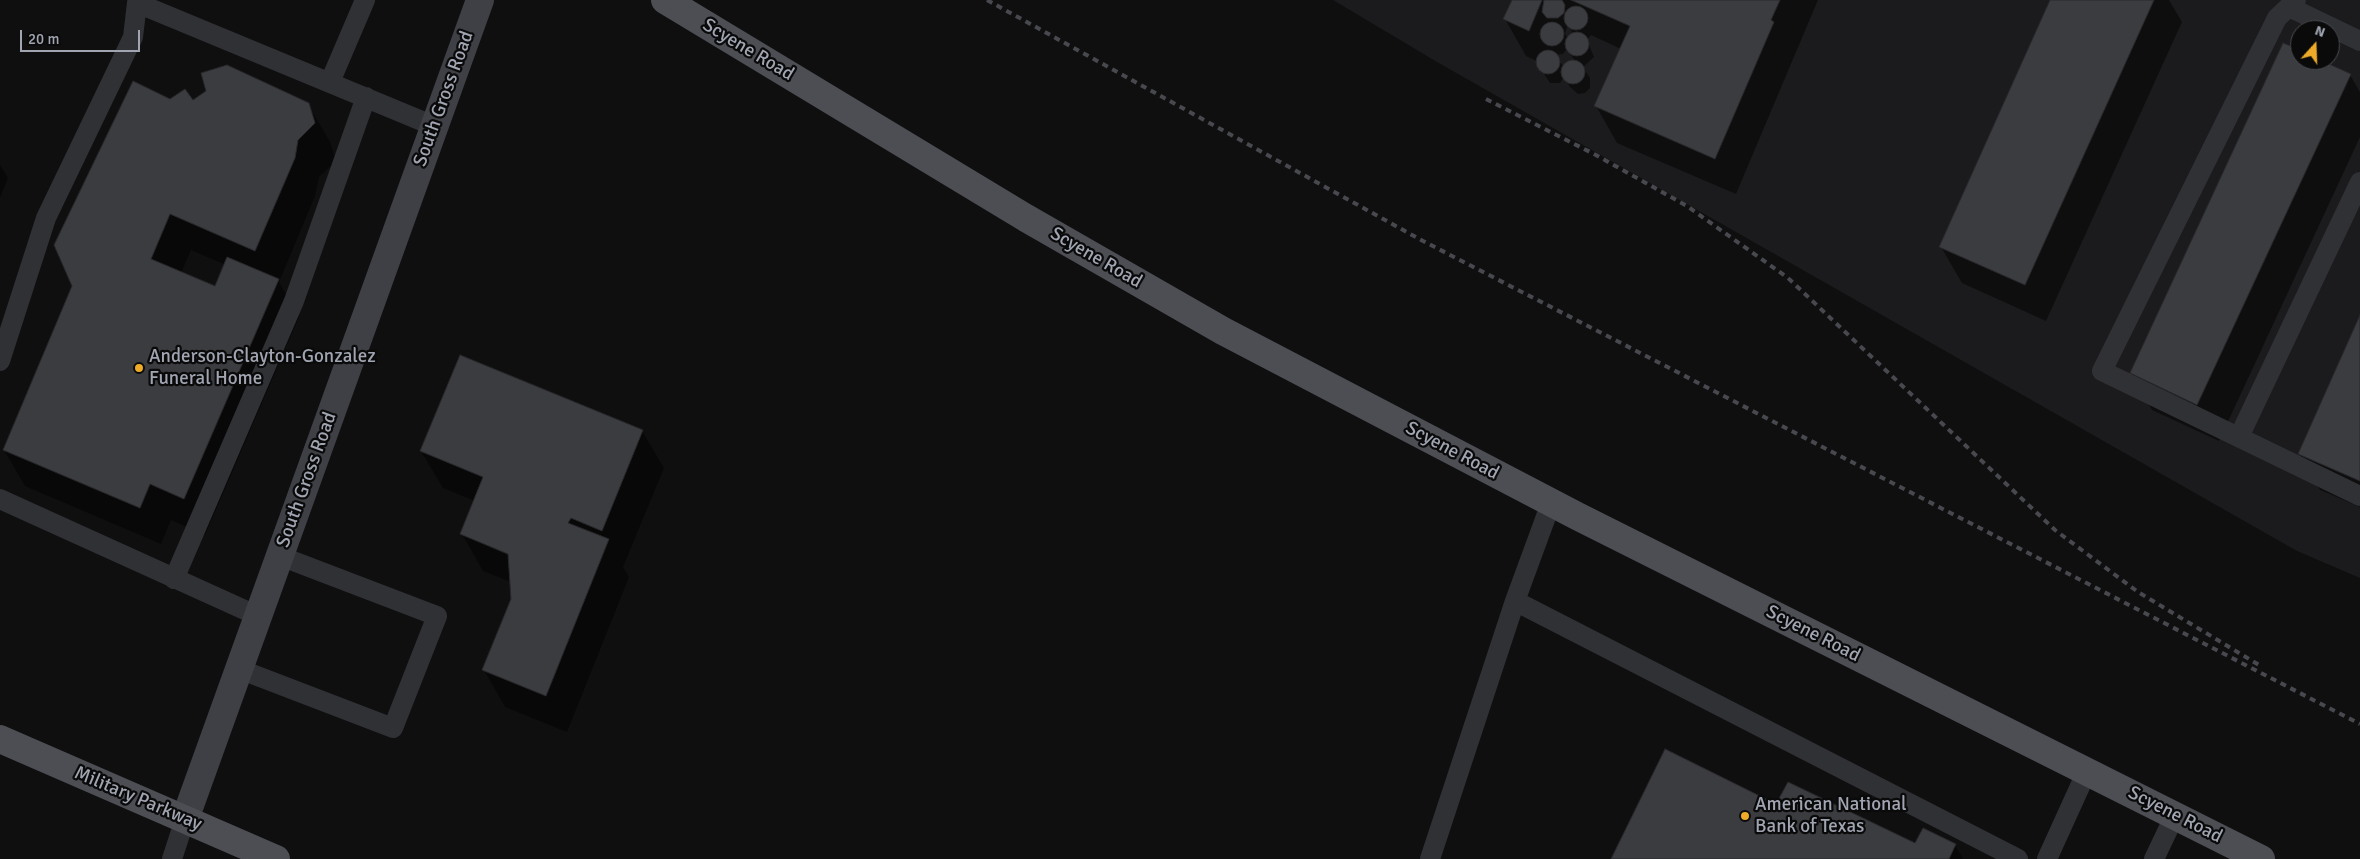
<!DOCTYPE html>
<html>
<head>
<meta charset="utf-8">
<style>
	body { margin:0 }
	#map { position:relative; width:2360px; height:859px; overflow:hidden; background:#0f0f10; font-family:Signika,sans-serif }
	canvas { display:block }
	.north { position:absolute; left:2290px; top:20px; width:50px; height:50px; box-sizing:border-box; background:#0a0a0b; border:1px solid #46484d; border-radius:50%; rotate:20deg; font-size:14px; font-weight:700; line-height:20px; text-align:center; color:#a0a5b1 }
	.north::after { content:''; display:block; margin:auto; width:18px; height:22px; background:#eeab2a; clip-path:polygon(50% 0,100% 100%,50% 72%,0 100%) }
	.scale { position:absolute; left:20px; top:30px; width:120px; height:22px; box-sizing:border-box; border:2px solid #a0a5b1; border-top:0; padding-left:6px; font-size:15px; line-height:18px; white-space:nowrap; color:#a0a5b1; -webkit-text-stroke:4px #0a0a0b; paint-order:stroke }
</style>
</head>
<body>
<div id="map">
<canvas width="2360" height="859"></canvas>
<div class="north">N</div>
<div class="scale">20 m</div>
</div>
<script>
const context = document.querySelector('canvas').getContext('2d');
context.lineJoin = 'round';
function fill(path, color) { context.fillStyle = color; context.fill(path, 'evenodd'); }
const toPath = rows => new Path2D(rows.map(r => 'M' + r).join(''));
function stroke(path, color, width, dash) { context.strokeStyle = color; context.lineWidth = width; context.lineCap = dash ? 'butt' : 'round'; context.setLineDash(dash || []); context.stroke(path); }
function label(font, color, halo, rows, align = 'center') {
  context.font = font + ' Signika,sans-serif'; context.lineWidth = 4.5; context.setLineDash([]); context.textBaseline = 'middle'; context.strokeStyle = halo; context.fillStyle = color; for (const [text, x, y, turn = 0] of rows) {
    context.save(); context.translate(x, y); context.rotate((+turn || 0) * Math.PI / 180); context.textAlign = isNaN(turn) ? turn : align; if (halo) context.strokeText(text, 0, 0); context.fillText(text, 0, 0); context.restore();
  }
}
fill(toPath([
	[1333,0,2360,0,2360,578,2297,551,1437,62],
	[2300,30,2330,30,2330,60,2300,60]
]), '#1b1b1d');
fill(toPath([
	[1513,0,1818,0,1736,194,1617,143,1596,106,1621,49,1591,35,1587,40,1594,57,1583,67,1590,78,1590,88,1585,93,1578,94,1570,87,1564,77,1560,83,1550,83,1539,66,1539,62,1526,56,1505,19],
	[1568,25,1573,34,1568,39,1565,33],
	[1567,49,1575,61,1567,63,1564,67,1555,55,1563,54],
	[2052,0,2169,0,2182,22,2046,321,1962,283,1941,247],
	[2300,52,2300,60,2317,60,2350,75,2360,92,2360,137,2219,441,2152,410,2131,373],
	[170,101,308,104,330,142,336,161,319,177,315,196,279,282,299,317,205,535,171,520,161,544,25,486,4,450],
	[191,250,226,265,216,288,181,273],
	[0,165,8,178,0,198],
	[2360,318,2360,507,2320,490,2299,454],
	[642,431,664,468,623,567,629,577,567,732,505,707,484,670,512,600,511,582,483,571,462,534,475,501,443,488,421,451],
	[491,545,514,555,513,557,491,548],
	[1777,805,1915,845,1923,830,1955,845,1963,859,1613,859]
]), '#0007');
const building = toPath([
	[1512,0,1542,0,1529,31,1503,19,1512,0],
	[1544,0,1562,0,1565,5,1564,13,1558,18,1547,18,1542,12,1544,0],
	[1571,0,1780,0,1771,20,1774,22,1715,159,1594,106,1630,26,1571,0],
	[2050,0,2154,0,2025,285,1939,247,2050,0],
	'1564 18a12 12 0 1 1 24 0a12 12 0 1 1-24 0Z',
	'1540 34a12 12 0 1 1 24 0a12 12 0 1 1-24 0Z',
	'1565 44a12 12 0 1 1 24 0a12 12 0 1 1-24 0Z',
	[2283,43,2300,50,2300,60,2320,60,2351,74,2197,405,2130,373,2283,43],
	'1536 62a12 12 0 1 1 24 0a12 12 0 1 1-24 0Z',
	'1561 72a12 12 0 1 1 24 0a12 12 0 1 1-24 0Z',
	[227,65,309,103,315,123,298,140,295,158,255,251,170,214,151,259,215,286,227,257,279,279,184,499,150,484,140,508,3,450,72,286,54,245,133,81,170,99,185,89,193,100,206,91,201,73,227,65],
	[2360,315,2360,481,2298,454,2360,315],
	[460,355,643,430,602,531,571,518,568,523,609,539,546,696,482,670,511,599,508,554,460,534,483,477,420,451,460,355],
	[1665,749,1776,804,1788,782,1915,843,1923,828,1956,844,1949,859,1611,859,1665,749]
]);
fill(building, '#3b3c40');
stroke(building, '#29292c', 1);
stroke(toPath([
	[2296,0,2277,18,2102,371,2360,496],
	[2289,7,2360,41],
	[330,82,365,0],
	[0,361,46,218,133,37,137,3,434,126],
	[2239,437,2360,182],
	[0,499,258,616],
	[174,579,294,301,366,97],
	[1515,601,1551,503],
	[239,669,393,728,437,616,280,556],
	[172,859,185,819],
	[1430,859,1515,601,2018,859],
	[2047,859,2087,771],
	[2154,859,2175,815]
]), '#303135', 20);
stroke(toPath([
	[185,819,480,0]
]), '#3e4045', 28);
stroke(toPath([
	[665,0,1026,218,1223,331,1577,516,2261,859],
	[0,739,276,859]
]), '#4c4e54', 28);
stroke(toPath([
	[987,0,1423,241,2360,724],
	[1486,99,1594,154,1687,206,1788,278,2055,530,2138,592,2259,665]
]), '#47494e', 4, [6, 5]);
for (const [x, y, r, color] of [
	[139,368,5,"#eeab2a"],
	[1745,816,5,"#eeab2a"]
]) { const dot = new Path2D(); dot.arc(x, y, r, 0, 2 * Math.PI); context.fillStyle = color; context.fill(dot); stroke(dot, '#0a0a0b', 2); }
label('19px', '#a0a5b1', '#0a0a0b', [
	["Scyene Road",748,50,31],
	["South Gross Road",444,99,-70],
	["Scyene Road",1096,258,30],
	["Scyene Road",1452,451,28],
	["South Gross Road",307,480,-70],
	["Scyene Road",1813,634,27],
	["Military Parkway",138,799,23],
	["Scyene Road",2175,815,27]
]);
label('19px', '#a0a5b1', '#0a0a0b', [
	["Anderson-Clayton-Gonzalez",149,357],
	["Funeral Home",149,379],
	["American National",1755,805],
	["Bank of Texas",1755,827]
], 'left');
</script>
</body>
</html>
